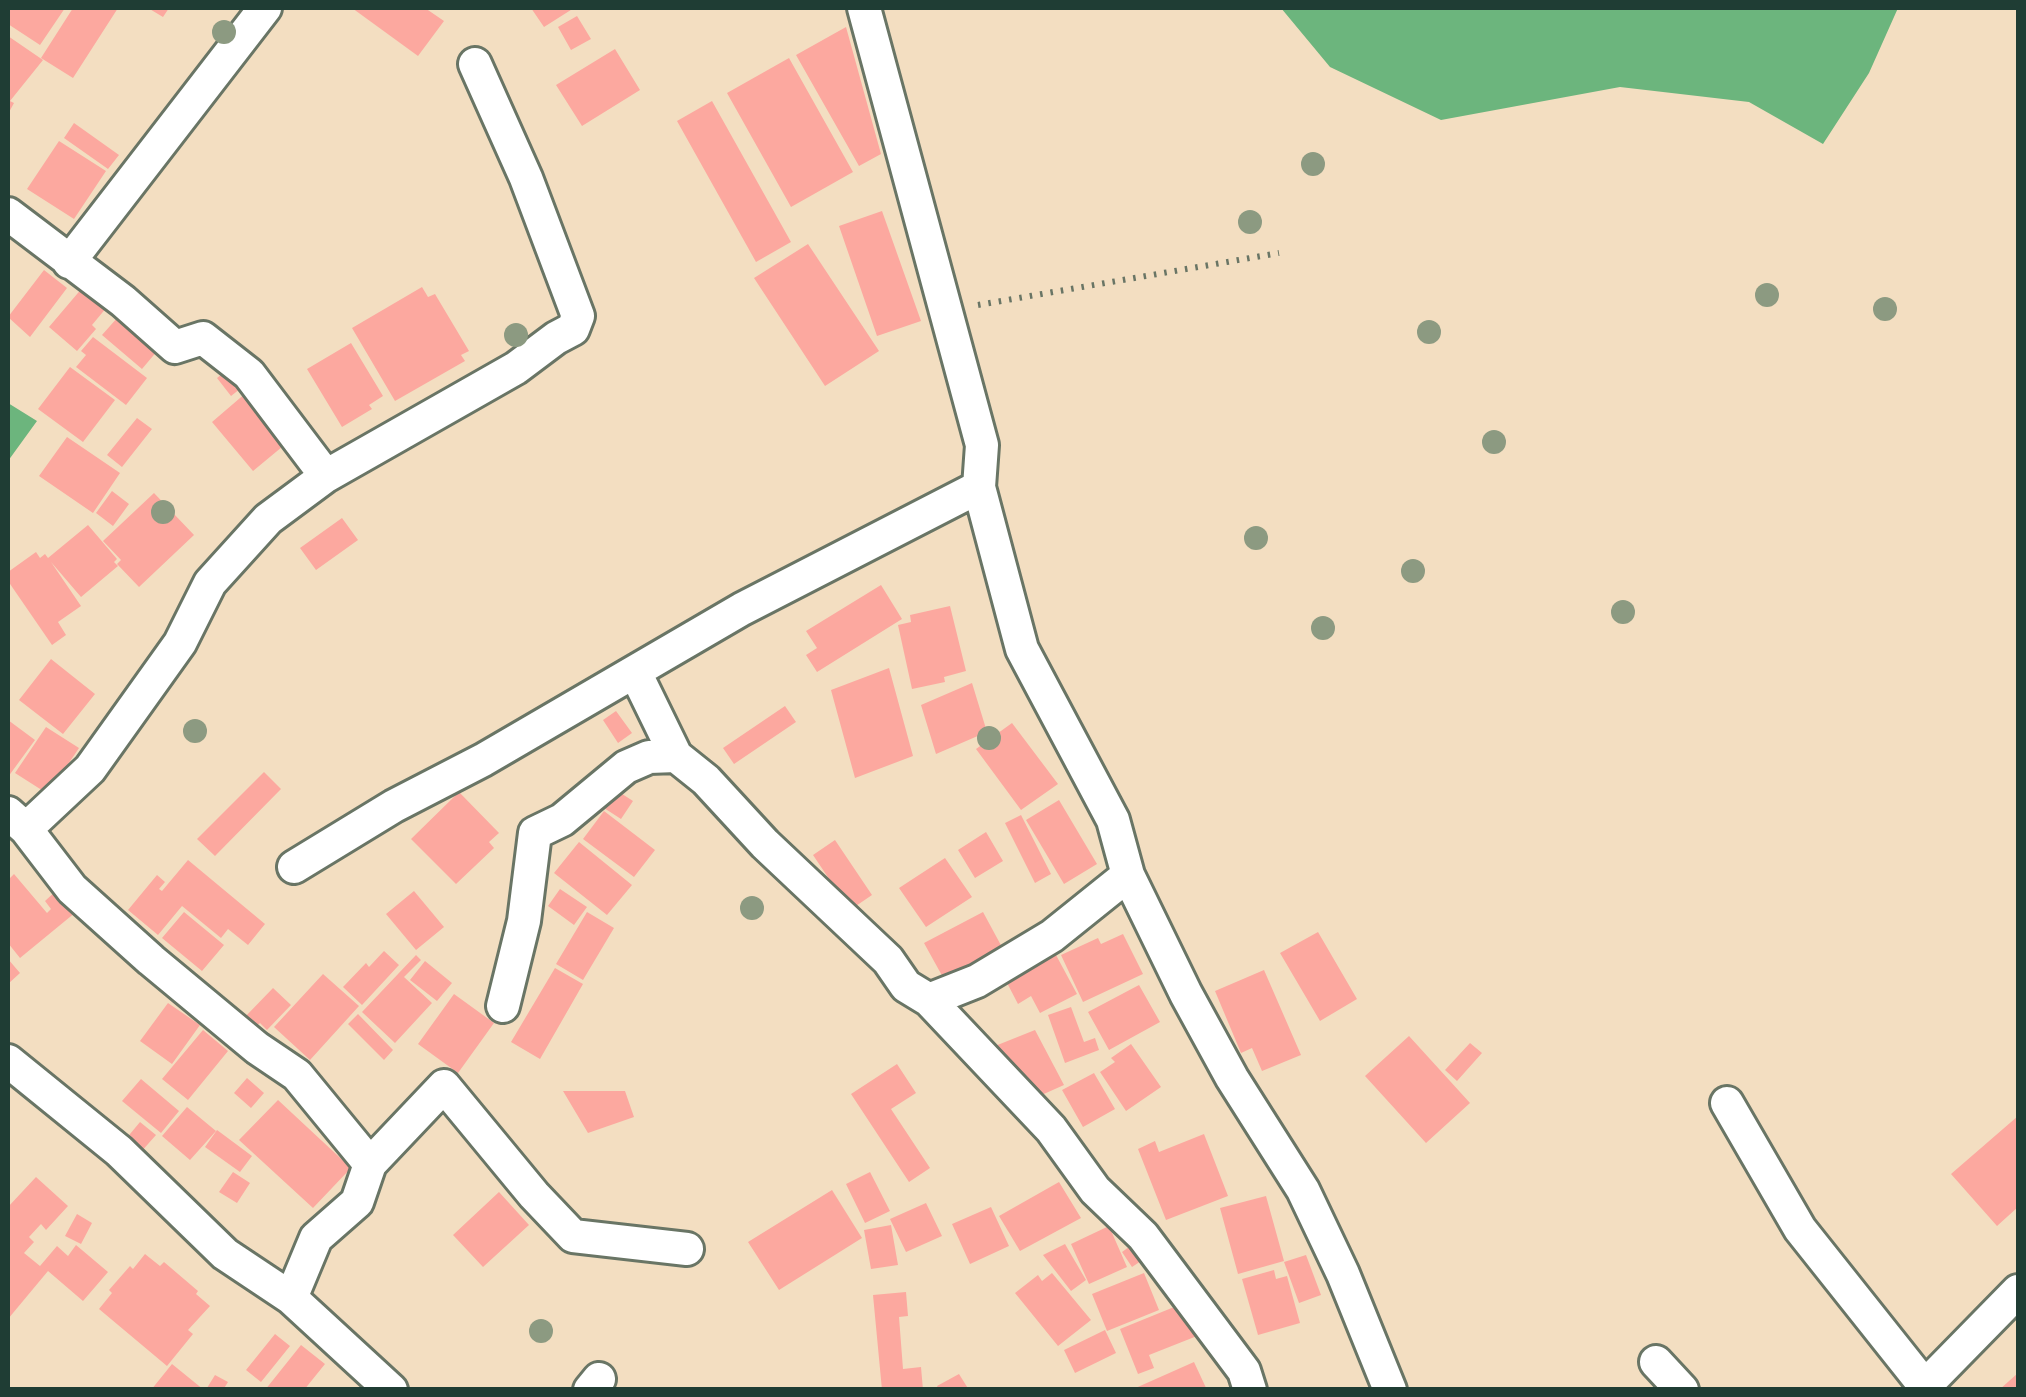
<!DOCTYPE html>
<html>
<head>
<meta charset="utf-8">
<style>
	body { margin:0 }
	#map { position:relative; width:2026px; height:1397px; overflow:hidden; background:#f3dec1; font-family:Alegreya,serif }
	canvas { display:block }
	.frame { position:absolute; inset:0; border:10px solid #1f3d34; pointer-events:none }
</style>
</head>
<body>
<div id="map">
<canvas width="2026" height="1397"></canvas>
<div class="frame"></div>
</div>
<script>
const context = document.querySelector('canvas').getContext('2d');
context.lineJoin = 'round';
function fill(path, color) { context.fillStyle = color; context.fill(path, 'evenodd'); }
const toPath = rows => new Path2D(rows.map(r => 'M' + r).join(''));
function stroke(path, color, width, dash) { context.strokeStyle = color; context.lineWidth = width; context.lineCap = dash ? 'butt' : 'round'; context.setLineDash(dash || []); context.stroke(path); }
fill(toPath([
	[1281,8,1898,8,1869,73,1823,144,1749,102,1620,87,1441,120,1330,67],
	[8,403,37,421,8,461]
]), '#6cb57d');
fill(toPath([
	[8,8,65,8,40,45,8,24],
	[73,8,118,8,73,78,41,58],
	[148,8,169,8,163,17],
	[352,8,425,8,444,21,418,56],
	[531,8,574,8,544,27],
	[577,16,591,39,571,50,558,27],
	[846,27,881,154,859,166,796,55],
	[8,36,43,60,10,101,14,103,8,114],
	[615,49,640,90,582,126,556,85],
	[789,58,853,172,791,207,727,93],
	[712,101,791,242,756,262,677,121],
	[74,123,119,155,108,169,64,138],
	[59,141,106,171,74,219,27,189],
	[882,211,921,321,877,336,839,226],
	[808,244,879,351,825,386,754,278],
	[44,270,67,288,30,337,8,317],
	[83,287,107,307,92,325,96,329,77,351,49,327],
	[422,287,428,297,435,294,469,351,461,355,465,361,395,401,352,328],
	[118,317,158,350,142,369,102,335],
	[93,337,147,378,126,405,76,367,86,355,81,351],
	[351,343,383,396,369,405,372,409,342,427,307,369],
	[70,367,115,400,83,442,38,409],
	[231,367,245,385,231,396,217,378],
	[247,392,288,442,253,471,212,422],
	[137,418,152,429,122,467,107,455],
	[67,437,120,473,93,513,39,476],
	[112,491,129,504,113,526,96,513],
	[154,493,194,535,139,587,117,564,121,560,103,541],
	[342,518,358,540,316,570,300,548],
	[88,525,117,559,114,562,118,566,81,597,51,562,81,606,58,622,66,635,52,645,8,581,8,572,36,552,40,558,45,554,48,558],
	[881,585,902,619,817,672,806,655,817,648,806,631],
	[950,606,966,671,944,677,945,682,912,689,898,625,911,622,910,615],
	[51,659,95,694,63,734,19,700],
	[889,668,913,756,855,778,831,690],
	[972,683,987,732,936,754,921,705],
	[785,706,796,722,734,764,723,748],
	[616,711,632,733,618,743,603,720],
	[8,720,35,740,8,777],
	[1012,723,1058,784,1021,810,976,749],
	[46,727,79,748,48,794,15,773],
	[264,772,281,789,215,856,197,839],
	[616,790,633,801,621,819,604,808],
	[459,792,499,833,489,842,494,848,456,884,411,839],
	[1059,800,1097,864,1064,884,1026,820],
	[604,811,655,850,634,877,583,839],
	[1021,815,1051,874,1035,883,1005,823],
	[986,832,1003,861,975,878,958,850],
	[835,840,872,895,850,910,813,855],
	[579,842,632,885,607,915,554,873],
	[945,858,972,897,926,927,899,888],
	[188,860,265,924,248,945,228,929,221,938,182,906,158,935,128,910,157,875,165,882,159,889,162,891],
	[14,874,47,913,51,909,45,901,57,890,76,912,20,958,8,943,8,880],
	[560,889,587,907,574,925,548,906],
	[414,891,444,927,416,950,386,914],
	[184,912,224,945,202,971,162,938],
	[587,912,614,928,583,980,556,964],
	[983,912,1003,949,945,981,924,943],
	[1318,932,1357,999,1320,1021,1280,953],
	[1123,934,1143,974,1083,1002,1061,955,1098,938,1101,944],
	[384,951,399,965,362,1005,343,987,366,963,369,967],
	[416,955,421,960,404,977,432,1003,395,1043,362,1012],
	[1056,955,1077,994,1040,1013,1031,996,1018,1004,1006,981],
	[8,959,20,973,8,984],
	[425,961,452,983,437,1001,410,980],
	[555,968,583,984,540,1059,511,1042],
	[1264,970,1301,1055,1262,1071,1252,1048,1241,1053,1215,991],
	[323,974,359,1006,310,1060,274,1027],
	[1139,985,1160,1022,1109,1050,1088,1012],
	[273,988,291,1005,267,1030,260,1023,254,1028,244,1018],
	[454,994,494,1023,458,1073,418,1044],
	[168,1003,200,1025,172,1064,140,1041],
	[1071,1007,1084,1042,1095,1038,1099,1050,1065,1063,1048,1015],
	[358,1014,393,1050,384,1060,348,1024],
	[203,1030,228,1051,188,1100,162,1079],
	[1035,1030,1064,1085,1028,1101,990,1048],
	[1409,1036,1470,1103,1426,1143,1365,1076],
	[1470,1043,1482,1053,1457,1081,1445,1070],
	[1131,1044,1161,1087,1126,1111,1100,1072,1115,1062,1111,1058],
	[897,1064,916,1093,891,1109,930,1168,909,1182,851,1094],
	[1094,1073,1115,1109,1083,1127,1062,1090],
	[247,1078,264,1093,251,1108,234,1093],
	[141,1079,179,1111,161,1133,122,1101],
	[563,1091,625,1091,634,1117,588,1133],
	[278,1100,351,1168,313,1208,239,1140],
	[187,1107,216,1131,190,1160,162,1136],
	[2018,1116,2018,1207,1997,1226,1951,1174],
	[140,1122,156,1135,140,1153,125,1140],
	[217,1130,252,1156,240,1172,205,1147],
	[1204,1134,1228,1196,1166,1220,1138,1149,1155,1141,1159,1152],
	[233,1172,250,1183,237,1203,219,1192],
	[870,1172,890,1211,865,1223,846,1184],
	[36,1177,68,1206,46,1230,41,1224,29,1237,34,1242,24,1253,40,1266,57,1246,68,1256,76,1245,108,1272,83,1301,48,1271,8,1319,8,1207],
	[1059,1182,1081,1218,1020,1251,999,1216],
	[832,1190,862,1238,779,1290,748,1242],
	[499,1192,529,1225,483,1267,453,1235],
	[1266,1196,1284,1261,1238,1274,1220,1208],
	[926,1203,942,1236,906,1252,890,1219],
	[991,1207,1009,1246,970,1264,952,1224],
	[77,1214,92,1223,81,1244,65,1236],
	[891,1225,898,1265,871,1269,864,1230],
	[1109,1226,1127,1267,1089,1284,1071,1244],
	[1136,1242,1147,1257,1132,1267,1122,1252],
	[1065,1244,1086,1280,1071,1291,1043,1255],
	[145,1254,160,1266,164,1262,198,1291,196,1294,210,1306,188,1330,193,1334,167,1366,99,1309,112,1293,109,1290,130,1266,133,1269],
	[1306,1255,1321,1295,1299,1303,1284,1262],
	[1274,1270,1276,1279,1287,1276,1300,1323,1258,1335,1242,1279],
	[1052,1273,1091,1320,1058,1346,1015,1293,1038,1275,1042,1281],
	[1144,1273,1159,1310,1107,1331,1092,1294],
	[906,1292,908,1316,899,1317,903,1369,921,1367,923,1390,882,1390,873,1295],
	[1184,1303,1197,1336,1149,1355,1154,1368,1138,1374,1120,1329],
	[1105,1330,1116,1353,1075,1373,1064,1350],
	[275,1334,290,1346,261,1382,246,1370],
	[301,1345,325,1364,304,1390,265,1390],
	[1194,1362,1207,1390,1131,1390],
	[172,1364,204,1390,151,1390],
	[2018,1373,2018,1390,1999,1390],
	[959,1374,969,1390,939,1390,937,1386],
	[215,1375,228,1382,223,1390,207,1388]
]), '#fca89f');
const minor = toPath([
	[864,8,982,445,979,487,1022,649,1113,820,1128,875,1186,994,1232,1078,1303,1190,1343,1274,1390,1390],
	[8,214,123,301,175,347,203,338,249,374,326,476],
	[69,262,265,8],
	[635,672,676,756],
	[8,813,26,829,72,889,151,960,257,1048,297,1075,370,1164,357,1202,316,1238,291,1298],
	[26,829,90,769,180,643,210,583,268,519,326,476,516,368,556,338,573,329,578,316,526,178,475,64],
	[294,867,394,806,483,760,742,609,979,487],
	[929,1000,977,981,1052,936,1128,875],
	[503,1006,524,921,535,833,562,820,626,767,649,757,676,756,706,780,765,844,888,960,906,986,929,1000,1051,1129,1095,1190,1143,1236,1244,1371,1250,1390],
	[8,1061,119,1151,225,1254,291,1298,391,1390],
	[1727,1103,1800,1229,1928,1390],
	[370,1164,444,1086,534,1195,573,1236,687,1249],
	[1656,1362,1682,1390],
	[1925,1386,2018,1291],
	[590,1390,599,1379]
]);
stroke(minor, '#697565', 38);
stroke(toPath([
	[978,305,1279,253]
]), '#697565', 6, [2.5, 8]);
stroke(minor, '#fff', 32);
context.fillStyle = '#8c9a81';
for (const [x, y] of [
	[224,32],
	[1313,164],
	[1250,222],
	[1767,295],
	[1885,309],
	[1429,332],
	[516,335],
	[1494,442],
	[163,512],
	[1256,538],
	[1413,571],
	[1623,612],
	[1323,628],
	[195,731],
	[989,738],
	[752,908],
	[541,1331]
]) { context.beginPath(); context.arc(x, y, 12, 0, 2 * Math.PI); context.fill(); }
</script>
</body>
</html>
